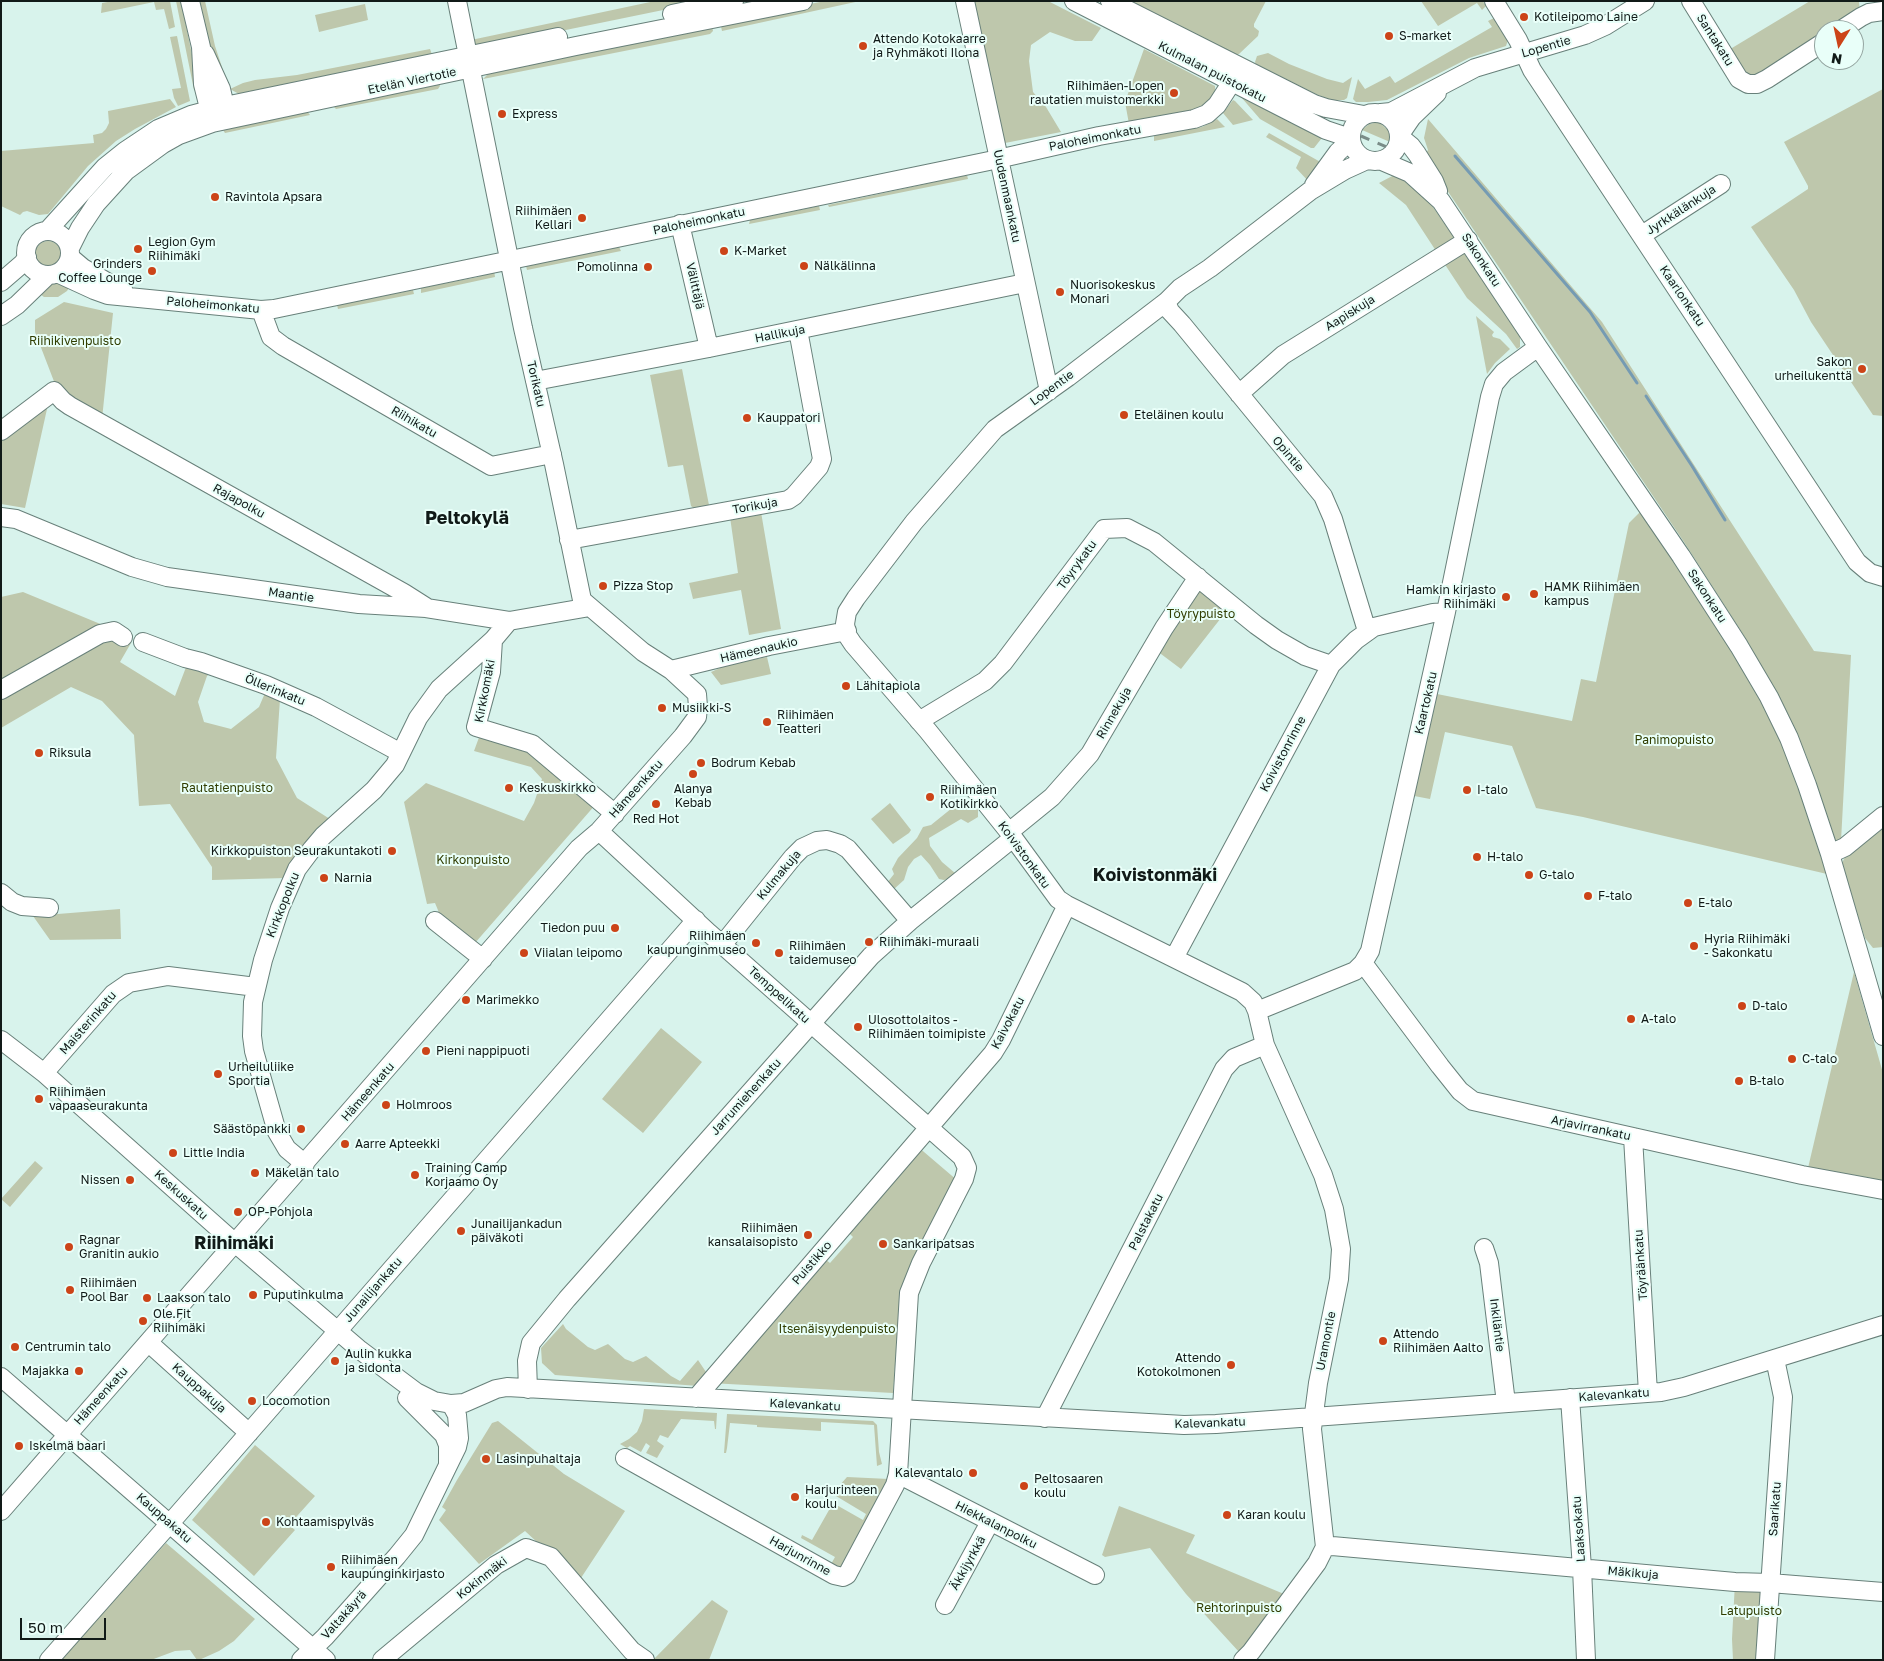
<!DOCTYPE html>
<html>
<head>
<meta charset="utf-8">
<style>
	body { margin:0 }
	#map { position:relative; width:1884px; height:1661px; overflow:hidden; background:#d8f3ec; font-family:"Golos Text",sans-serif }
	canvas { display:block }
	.frame { position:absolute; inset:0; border:2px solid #111a18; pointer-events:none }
	.north { position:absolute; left:1814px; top:20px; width:50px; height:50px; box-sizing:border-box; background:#e9fff9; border:1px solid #93a39f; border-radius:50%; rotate:190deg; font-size:14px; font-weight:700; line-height:20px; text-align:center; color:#111a18 }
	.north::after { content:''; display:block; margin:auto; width:18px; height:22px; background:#cc4418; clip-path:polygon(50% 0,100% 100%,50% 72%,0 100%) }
	.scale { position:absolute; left:20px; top:1618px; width:86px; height:22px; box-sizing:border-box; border:2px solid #111a18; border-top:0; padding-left:6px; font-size:15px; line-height:18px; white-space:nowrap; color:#111a18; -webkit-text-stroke:4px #e9fff9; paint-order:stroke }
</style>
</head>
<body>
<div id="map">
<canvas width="1884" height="1661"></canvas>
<div class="frame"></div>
<div class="north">N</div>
<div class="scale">50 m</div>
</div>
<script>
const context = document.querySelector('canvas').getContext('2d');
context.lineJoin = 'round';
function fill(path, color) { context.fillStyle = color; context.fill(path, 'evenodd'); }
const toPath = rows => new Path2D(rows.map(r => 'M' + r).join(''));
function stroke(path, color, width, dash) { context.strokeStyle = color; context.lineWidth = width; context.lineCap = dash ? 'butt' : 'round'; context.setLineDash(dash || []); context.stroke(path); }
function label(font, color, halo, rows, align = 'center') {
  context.font = font + ' "Golos Text",sans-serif'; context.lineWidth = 4; context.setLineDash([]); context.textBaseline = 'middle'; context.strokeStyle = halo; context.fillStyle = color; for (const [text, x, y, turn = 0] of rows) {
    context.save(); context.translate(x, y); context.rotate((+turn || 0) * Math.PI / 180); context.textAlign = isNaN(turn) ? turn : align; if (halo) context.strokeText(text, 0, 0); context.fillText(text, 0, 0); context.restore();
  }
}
fill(toPath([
	[113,1,170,1,175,27,169,29,164,9,156,10,154,2,101,13,102,3],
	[176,1,181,1,198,84,197,92,194,90],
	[200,1,205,1,215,46,227,82,210,48],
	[655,1,707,1,483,47,474,44,471,40],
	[825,1,860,1,722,31,720,22],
	[970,1,1048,1,1101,28,1092,41,1075,41,1050,32,1031,45,1029,61,1033,92,1046,107,1061,132,1005,143,1000,142],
	[1119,1,1266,1,1254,24,1254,27,1259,31,1258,36,1239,54,1234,56],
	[1421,1,1483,1,1486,6,1482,10,1477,3,1438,26],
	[1810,1,1859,1,1860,13,1835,30,1824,30,1824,37,1750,79,1727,51],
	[365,4,368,20,319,32,315,15],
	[1494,18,1508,40,1506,46,1469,58,1387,100,1368,102,1356,102,1353,99,1358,79,1365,89,1390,76,1395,83,1492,27,1488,21],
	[712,26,713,31,710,34,483,79,489,73],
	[177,36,190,101,178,106,174,98,172,89,181,88,170,37],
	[430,49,433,57,248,95,239,94,230,89,243,83,255,80,297,75],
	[1144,49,1215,86,1215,93,1209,102,1193,111,1129,124,1125,102],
	[1268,53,1289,64,1327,79,1343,83,1352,77,1347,98,1344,100,1331,100,1318,95,1256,65,1255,62,1257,56],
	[438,80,440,86,438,89,336,109,334,107,334,106],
	[1883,89,1883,416,1873,415,1811,322,1794,290,1751,227,1808,189,1808,186,1784,142],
	[1241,97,1266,105,1325,134,1314,148,1311,148,1260,119],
	[170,99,176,107,135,129,116,141,88,166,48,214,39,215,27,211,23,212,20,215,1,206,1,151,94,143,93,135,102,133,106,129,109,123,108,111],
	[1233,100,1235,101,1253,120,1233,125,1223,113],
	[306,110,310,115,225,133,223,130,223,126],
	[1217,119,1225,127,1154,141,1154,135,1202,127],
	[1428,119,1602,322,1814,651,1851,655,1841,841,1838,842,1835,841,1806,755,1780,699,1744,636,1684,542,1424,156,1428,150,1424,138],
	[1374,123,1380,123,1389,131,1390,142,1362,130,1369,124],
	[1269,133,1324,164,1309,182,1296,168,1301,157,1266,137],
	[1398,173,1431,204,1455,239,1436,251,1406,205,1379,183],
	[967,175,968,179,829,207,828,205],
	[819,206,820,210,749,224,750,220],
	'35 254a13 13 0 1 1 26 0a13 13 0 1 1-26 0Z',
	[619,247,621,251,527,270,526,266,528,265],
	[1463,252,1468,258,1520,336,1520,347,1517,349,1506,334,1467,298,1442,260],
	[494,270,495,277,421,293,421,288,478,277],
	[60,282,70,286,67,291,58,297,44,297,37,292,49,283],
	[413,290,414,294,338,309,337,305],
	[64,302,113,313,102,419,64,397,55,384,35,332,35,320],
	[1476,316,1494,332,1492,335,1493,337,1500,339,1510,349,1495,363,1487,374],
	[682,369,709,505,703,510,696,510,691,506,683,465,668,467,650,375],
	[49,400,25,508,1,504,1,441],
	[1642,510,1740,660,1766,705,1791,763,1810,814,1827,874,1583,817,1536,808,1512,746,1445,732,1430,799,1409,795,1432,693,1572,721,1581,679,1596,682,1629,523],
	[761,512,781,629,749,635,741,590,693,599,689,583,738,573,730,517],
	[1198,588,1228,609,1181,669,1157,651],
	[23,592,127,635,131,643,120,662,175,696,188,662,214,670,207,676,198,702,204,722,231,729,259,707,265,693,280,699,276,758,297,798,333,821,286,878,212,880,212,867,170,804,139,806,134,735,102,701,71,687,1,728,1,597],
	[767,657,771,674,721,685,711,672,727,665],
	[481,732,529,747,596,804,475,943,440,915,435,903,427,904,404,802,426,783,524,821,534,803,542,779,531,767,474,751],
	[966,802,978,809,978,817,968,823,961,819,929,838,930,846,942,862,955,873,952,878,944,880,939,879,930,865,921,855,914,859,908,867,904,880,893,890,887,883,894,874,892,869,898,858,917,838,923,827,931,825,957,804],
	[890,803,911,830,909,833,893,844,871,819],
	[1883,823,1883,947,1873,948,1865,938,1843,872,1842,863,1849,849],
	[120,909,121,939,50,940,33,916],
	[1854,972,1883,1073,1883,1184,1808,1168],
	[661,1028,702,1062,643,1133,602,1099],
	[917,1146,958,1181,900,1297,893,1393,710,1383,821,1256,830,1263,853,1237,845,1229],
	[35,1161,43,1168,10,1207,1,1199],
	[563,1324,566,1329,588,1347,595,1350,608,1344,625,1359,633,1362,646,1356,671,1376,680,1381,698,1360,708,1375,698,1386,555,1375,542,1363,541,1348],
	[644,1409,717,1413,716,1429,715,1429,714,1421,681,1419,668,1438,660,1435,657,1441,664,1446,657,1458,646,1453,650,1446,646,1443,641,1452,630,1446,627,1448,620,1444,629,1439,637,1432,642,1421],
	[727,1414,873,1421,877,1425,879,1452,882,1464,877,1466,874,1425,821,1422,821,1431,757,1427,757,1425,730,1423,727,1448,726,1453,724,1453],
	[498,1421,564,1474,625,1511,579,1581,525,1531,479,1564,439,1520,446,1510,442,1507,457,1480,492,1423],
	[255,1445,315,1496,289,1525,295,1530,254,1576,192,1520],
	[847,1477,889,1479,849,1564,839,1569,830,1566,835,1557,801,1538,802,1535,812,1540,833,1503,863,1520,866,1514,836,1496,839,1486],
	[1119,1506,1195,1535,1186,1553,1284,1594,1240,1653,1186,1594,1150,1548,1105,1557,1102,1555],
	[166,1543,255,1619,234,1641,219,1651,199,1660,197,1660,190,1650,175,1651,151,1660,61,1660],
	[1735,1582,1770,1583,1765,1660,1733,1660,1732,1639],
	[712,1600,728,1611,709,1660,653,1660]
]), '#bec7ac');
stroke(toPath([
	[1455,156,1590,312,1637,383],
	[1646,396,1692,466,1725,520]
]), '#759bb3', 3);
const minor = toPath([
	[190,1,201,47,203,84,212,120],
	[965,1,1049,391],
	[1074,1,1326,130,1350,138],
	[1110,1,1314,104,1326,108,1364,115],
	[1494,1,1518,40,1532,70,1857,562,1870,573,1883,577],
	[1691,1,1739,79,1748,84,1757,84,1767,79,1824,42],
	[672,14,734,1],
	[1841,30,1861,17,1869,13,1883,11],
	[205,54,221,89,225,106,219,114],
	'1351 137a24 24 0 1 1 48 0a24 24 0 1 1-48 0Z',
	[1381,113,1391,112,1475,68,1585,35,1605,26,1645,1],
	[1401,133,1412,117,1437,93],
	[1400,137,1411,146,1417,154,1434,181,1438,191],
	[1382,161,1410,173,1441,201,1538,347,1681,556,1739,646,1769,697,1789,738,1807,785,1830,854,1883,1036],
	[1314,185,1338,152,1350,141],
	[680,224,709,348],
	[48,230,105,167,125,151,158,129,191,115,225,106,558,37],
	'26 253a22 22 0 1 1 44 0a22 22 0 1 1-44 0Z',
	[1642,235,1721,184],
	[70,248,80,228,96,204,126,171,163,144,179,135,212,123,576,46,803,1],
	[70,257,83,268,124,292],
	[57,273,94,290,108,295,261,310,274,309,989,161,1099,136,1194,119,1207,114,1217,105,1241,68],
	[1,282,23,263,27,257],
	[1166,302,1170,311,1182,324,1323,496,1333,519,1367,631],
	[261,310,271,337,283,346,491,466,552,454],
	[1,316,17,305,48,275],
	[535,381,709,348,1025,283],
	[1239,394,1283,355,1468,240],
	[1,431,54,391,63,401,70,406,404,593,426,607],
	[1,517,16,519,132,567,167,577,359,604,426,608,509,621,590,607],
	[569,540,788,500,794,496,819,467,822,459,798,330],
	[493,640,491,672,476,727,532,744,615,814],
	[143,642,185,658,201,662,266,685,316,707,401,753],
	[671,670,769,646,847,631],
	[1,690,100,634,114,631,123,637],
	[919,721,985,681,1003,663,1104,529,1127,528,1154,542,1256,625,1277,640,1305,656,1331,665],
	[599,831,709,933,962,1157,967,1168,964,1179,921,1263,909,1293,898,1474,895,1485,847,1575,843,1577,834,1575,625,1458],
	[1009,832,1052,797,1090,754,1164,628,1198,577],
	[1830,854,1845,847,1883,816],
	[1,893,12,902,22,906,49,908],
	[435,921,483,959],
	[723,944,793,857,802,848,817,841,827,840,840,844,848,849,910,921],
	[1174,958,1331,665,1356,640,1374,627,1433,613,1446,612],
	[1363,963,1440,1066,1460,1091,1473,1101,1802,1175,1883,1190],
	[1257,1011,1355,971,1363,963,1370,951,1446,612,1490,397,1494,384,1504,372,1538,347],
	[1,1040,44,1073,235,1243,360,1350,416,1392,434,1401,451,1404,464,1403,496,1389,507,1387,1184,1425,1216,1424,1661,1392,1684,1387,1883,1325],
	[44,1073,113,994,129,983,168,976,256,987],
	[1633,1137,1648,1393],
	[305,1164,287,1149,277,1132,254,1051,252,1036,253,1002,263,960,280,908,297,869,312,849,323,836,374,790,395,765,418,718,439,689,493,640,509,621],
	[1484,1248,1489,1263,1506,1403],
	[149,1343,249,1433],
	[1,1377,326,1660],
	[528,1389,527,1361,531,1343,567,1299,871,956,910,921,1013,838],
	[407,1398,444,1435,448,1445,448,1464],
	[696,1398,993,1053,1001,1040,1067,905],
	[1570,1398,1582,1568,1586,1660],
	[1045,1418,1224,1069,1234,1058,1265,1045],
	[898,1474,1095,1575],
	[1,1511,579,848,599,831,683,736,697,717,698,707,697,694,671,670,643,652,582,600,554,464,523,328,457,1],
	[1325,1547,1332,1546,1735,1582,1770,1583,1883,1592],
	[945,1605,990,1522],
	[49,1660,179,1513,696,920],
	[301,1660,325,1637,397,1556,414,1535,457,1447,459,1438,457,1415,451,1404],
	[382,1660,496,1565,526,1548,551,1557,632,1651,645,1660],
	[1243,1660,1251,1652,1317,1563,1325,1547,1312,1429,1318,1383,1339,1279,1341,1249,1334,1209,1323,1175,1265,1045,1257,1011,1253,1002,1242,992,1067,905,1058,899,1009,832,928,731,853,644,847,635,845,624,847,612,856,598,914,522,995,429,1068,377,1166,302,1180,288,1210,268,1310,191,1345,170,1367,160],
	[1765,1660,1783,1397,1775,1359]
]);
stroke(minor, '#68807a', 20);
stroke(minor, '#fff', 18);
stroke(toPath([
	[1361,136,1387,147]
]), '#7a8c88', 3, [9, 9]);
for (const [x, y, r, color] of [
	[1524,17,5,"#cc4418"],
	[1389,36,5,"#cc4418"],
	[863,46,5,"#cc4418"],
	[1174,93,5,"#cc4418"],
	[502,114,5,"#cc4418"],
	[215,197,5,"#cc4418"],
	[582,218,5,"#cc4418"],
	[138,249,5,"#cc4418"],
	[724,251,5,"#cc4418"],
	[804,266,5,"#cc4418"],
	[648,267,5,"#cc4418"],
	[152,271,5,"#cc4418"],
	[1060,292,5,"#cc4418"],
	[1862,369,5,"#cc4418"],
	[1124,415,5,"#cc4418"],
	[747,418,5,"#cc4418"],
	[603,586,5,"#cc4418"],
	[1534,594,5,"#cc4418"],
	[1506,597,5,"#cc4418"],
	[846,686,5,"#cc4418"],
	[662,708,5,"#cc4418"],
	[767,722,5,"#cc4418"],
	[39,753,5,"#cc4418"],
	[701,763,5,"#cc4418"],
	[693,774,5,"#cc4418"],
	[509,788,5,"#cc4418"],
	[1467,790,5,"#cc4418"],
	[930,797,5,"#cc4418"],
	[656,804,5,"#cc4418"],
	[392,851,5,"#cc4418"],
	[1477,857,5,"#cc4418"],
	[1529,875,5,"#cc4418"],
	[324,878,5,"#cc4418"],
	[1588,896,5,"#cc4418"],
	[1688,903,5,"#cc4418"],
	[615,928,5,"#cc4418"],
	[869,942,5,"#cc4418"],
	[756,943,5,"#cc4418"],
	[1694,946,5,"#cc4418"],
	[524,953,5,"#cc4418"],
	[779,953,5,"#cc4418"],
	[466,1000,5,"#cc4418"],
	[1742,1006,5,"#cc4418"],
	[1631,1019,5,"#cc4418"],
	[858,1027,5,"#cc4418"],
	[426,1051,5,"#cc4418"],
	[1792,1059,5,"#cc4418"],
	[218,1074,5,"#cc4418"],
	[1739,1081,5,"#cc4418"],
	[39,1099,5,"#cc4418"],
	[386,1105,5,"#cc4418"],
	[301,1129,5,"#cc4418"],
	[345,1144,5,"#cc4418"],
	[173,1153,5,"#cc4418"],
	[255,1173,5,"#cc4418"],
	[415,1175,5,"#cc4418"],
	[130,1180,5,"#cc4418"],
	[238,1212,5,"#cc4418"],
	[461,1231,5,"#cc4418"],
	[808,1235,5,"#cc4418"],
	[883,1244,5,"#cc4418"],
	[69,1247,5,"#cc4418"],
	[70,1290,5,"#cc4418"],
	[253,1295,5,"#cc4418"],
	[147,1298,5,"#cc4418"],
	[143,1321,5,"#cc4418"],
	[1383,1341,5,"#cc4418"],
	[15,1347,5,"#cc4418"],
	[335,1361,5,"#cc4418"],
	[1231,1365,5,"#cc4418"],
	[79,1371,5,"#cc4418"],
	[252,1401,5,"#cc4418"],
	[19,1446,5,"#cc4418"],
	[486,1459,5,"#cc4418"],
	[973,1473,5,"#cc4418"],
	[1024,1486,5,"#cc4418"],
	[795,1497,5,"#cc4418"],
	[1227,1515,5,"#cc4418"],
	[266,1522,5,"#cc4418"],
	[331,1567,5,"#cc4418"]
]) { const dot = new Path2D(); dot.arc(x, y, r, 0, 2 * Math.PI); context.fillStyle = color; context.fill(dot); stroke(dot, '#e9fff9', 2); }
label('12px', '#111a18', '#e9fff9', [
	["Kotileipomo Laine",1534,17],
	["S-market",1399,36],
	["Attendo Kotokaarre",873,39],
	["ja Ryhmäkoti Ilona",873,53],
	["Riihimäen-Lopen",1164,86,"right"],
	["rautatien muistomerkki",1164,100,"right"],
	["Express",512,114],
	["Ravintola Apsara",225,197],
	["Riihimäen",572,211,"right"],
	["Kellari",572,225,"right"],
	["Legion Gym",148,242],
	["Riihimäki",148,256],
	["K-Market",734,251],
	["Grinders",142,264,"right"],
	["Coffee Lounge",142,278,"right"],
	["Nälkälinna",814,266],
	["Pomolinna",638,267,"right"],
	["Nuorisokeskus",1070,285],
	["Monari",1070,299],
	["Sakon",1852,362,"right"],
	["urheilukenttä",1852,376,"right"],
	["Eteläinen koulu",1134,415],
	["Kauppatori",757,418],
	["Pizza Stop",613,586],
	["HAMK Riihimäen",1544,587],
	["kampus",1544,601],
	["Hamkin kirjasto",1496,590,"right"],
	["Riihimäki",1496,604,"right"],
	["Lähitapiola",856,686],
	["Musiikki-S",672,708],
	["Riihimäen",777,715],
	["Teatteri",777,729],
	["Riksula",49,753],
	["Bodrum Kebab",711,763],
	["Keskuskirkko",519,788],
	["Alanya",693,789,"center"],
	["Kebab",693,803,"center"],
	["Riihimäen",940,790],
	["Kotikirkko",940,804],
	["I-talo",1477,790],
	["Red Hot",656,819,"center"],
	["Kirkkopuiston Seurakuntakoti",382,851,"right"],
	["H-talo",1487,857],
	["G-talo",1539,875],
	["Narnia",334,878],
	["F-talo",1598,896],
	["E-talo",1698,903],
	["Tiedon puu",605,928,"right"],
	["Riihimäen",746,936,"right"],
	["kaupunginmuseo",746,950,"right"],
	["Hyria Riihimäki",1704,939],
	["- Sakonkatu",1704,953],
	["Riihimäki-muraali",879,942],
	["Riihimäen",789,946],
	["taidemuseo",789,960],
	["Viialan leipomo",534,953],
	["Marimekko",476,1000],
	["D-talo",1752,1006],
	["A-talo",1641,1019],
	["Ulosottolaitos -",868,1020],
	["Riihimäen toimipiste",868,1034],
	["Pieni nappipuoti",436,1051],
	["C-talo",1802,1059],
	["Urheiluliike",228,1067],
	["Sportia",228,1081],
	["B-talo",1749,1081],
	["Riihimäen",49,1092],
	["vapaaseurakunta",49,1106],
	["Holmroos",396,1105],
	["Säästöpankki",291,1129,"right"],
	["Aarre Apteekki",355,1144],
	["Little India",183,1153],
	["Training Camp",425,1168],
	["Korjaamo Oy",425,1182],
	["Mäkelän talo",265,1173],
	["Nissen",120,1180,"right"],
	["OP-Pohjola",248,1212],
	["Junailijankadun",471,1224],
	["päiväkoti",471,1238],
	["Riihimäen",798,1228,"right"],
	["kansalaisopisto",798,1242,"right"],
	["Ragnar",79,1240],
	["Granitin aukio",79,1254],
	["Sankaripatsas",893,1244],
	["Riihimäen",80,1283],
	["Pool Bar",80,1297],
	["Puputinkulma",263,1295],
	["Laakson talo",157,1298],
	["Ole.Fit",153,1314],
	["Riihimäki",153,1328],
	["Attendo",1393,1334],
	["Riihimäen Aalto",1393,1348],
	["Centrumin talo",25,1347],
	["Aulin kukka",345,1354],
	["ja sidonta",345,1368],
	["Attendo",1221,1358,"right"],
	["Kotokolmonen",1221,1372,"right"],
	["Majakka",69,1371,"right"],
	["Locomotion",262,1401],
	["Iskelmä baari",29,1446],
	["Lasinpuhaltaja",496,1459],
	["Kalevantalo",963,1473,"right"],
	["Peltosaaren",1034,1479],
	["koulu",1034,1493],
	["Harjurinteen",805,1490],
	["koulu",805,1504],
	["Karan koulu",1237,1515],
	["Kohtaamispylväs",276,1522],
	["Riihimäen",341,1560],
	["kaupunginkirjasto",341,1574]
], 'left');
label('12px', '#111a18', '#e9fff9', [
	["Santakatu",1715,40,58],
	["Lopentie",1546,47,-16],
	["Kulmalan puistokatu",1212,72,27],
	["Etelän Viertotie",412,81,-12],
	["Paloheimonkatu",1095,138,-11],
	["Uudenmaankatu",1007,196,78],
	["Jyrkkälänkuja",1681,210,-33],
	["Paloheimonkatu",699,221,-12],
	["Sakonkatu",1481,260,57],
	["Välittäjä",695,286,77],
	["Kaarlonkatu",1682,296,56],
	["Paloheimonkatu",213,305,5],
	["Aapiskuja",1350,313,-32],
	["Hallikuja",780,334,-11],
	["Torikatu",536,384,77],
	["Lopentie",1052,388,-36],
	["Riihikatu",414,422,30],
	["Opintie",1288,454,50],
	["Rajapolku",239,501,29],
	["Torikuja",755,506,-10],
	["Töyrykatu",1077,565,-54],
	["Maantie",291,595,8],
	["Sakonkatu",1707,596,57],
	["Hämeenaukio",759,650,-13],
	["Öllerinkatu",275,690,22],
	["Kirkkomäki",485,691,-79],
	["Kaartokatu",1426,703,-77],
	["Rinnekuja",1114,713,-60],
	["Koivistonrinne",1283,754,-62],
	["Hämeenkatu",636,789,-48],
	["Koivistonkatu",1024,855,54],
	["Kulmakuja",779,875,-50],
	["Kirkkopolku",283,905,-68],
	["Temppelikatu",779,995,42],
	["Maisterinkatu",88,1023,-49],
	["Kaivokatu",1008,1023,-62],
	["Hämeenkatu",368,1092,-49],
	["Jarrumiehenkatu",746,1097,-48],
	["Arjavirrankatu",1591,1128,12],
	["Keskuskatu",181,1195,42],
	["Palstakatu",1146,1222,-63],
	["Puistikko",812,1263,-49],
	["Töyräänkatu",1641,1265,-94],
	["Junailijankatu",373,1290,-49],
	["Inkiläntie",1497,1325,83],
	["Uramontie",1326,1341,-79],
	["Kauppakuja",199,1388,42],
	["Kalevankatu",1614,1395,-4],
	["Hämeenkatu",101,1396,-48],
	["Kalevankatu",805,1405,3],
	["Kalevankatu",1210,1423,-2],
	["Saarikatu",1775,1509,-86],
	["Kauppakatu",164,1518,41],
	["Hiekkalanpolku",996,1525,27],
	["Laaksokatu",1579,1529,-94],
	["Harjunrinne",800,1556,29],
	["Äkkijyrkkä",968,1563,-61],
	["Mäkikuja",1633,1573,5],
	["Kokinmäki",482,1578,-38],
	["Valtakäyrä",344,1615,-48]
]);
label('12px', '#303d00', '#e9fff9', [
	["Riihikivenpuisto",75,341],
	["Töyrypuisto",1201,614],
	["Panimopuisto",1674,740],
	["Rautatienpuisto",227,788],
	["Kirkonpuisto",473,860],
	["Itsenäisyydenpuisto",837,1329],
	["Rehtorinpuisto",1239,1608],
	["Latupuisto",1751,1611]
]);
label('bold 18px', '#111a18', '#e9fff9', [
	["Peltokylä",467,518],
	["Koivistonmäki",1155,875],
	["Riihimäki",234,1243]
]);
</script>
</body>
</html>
